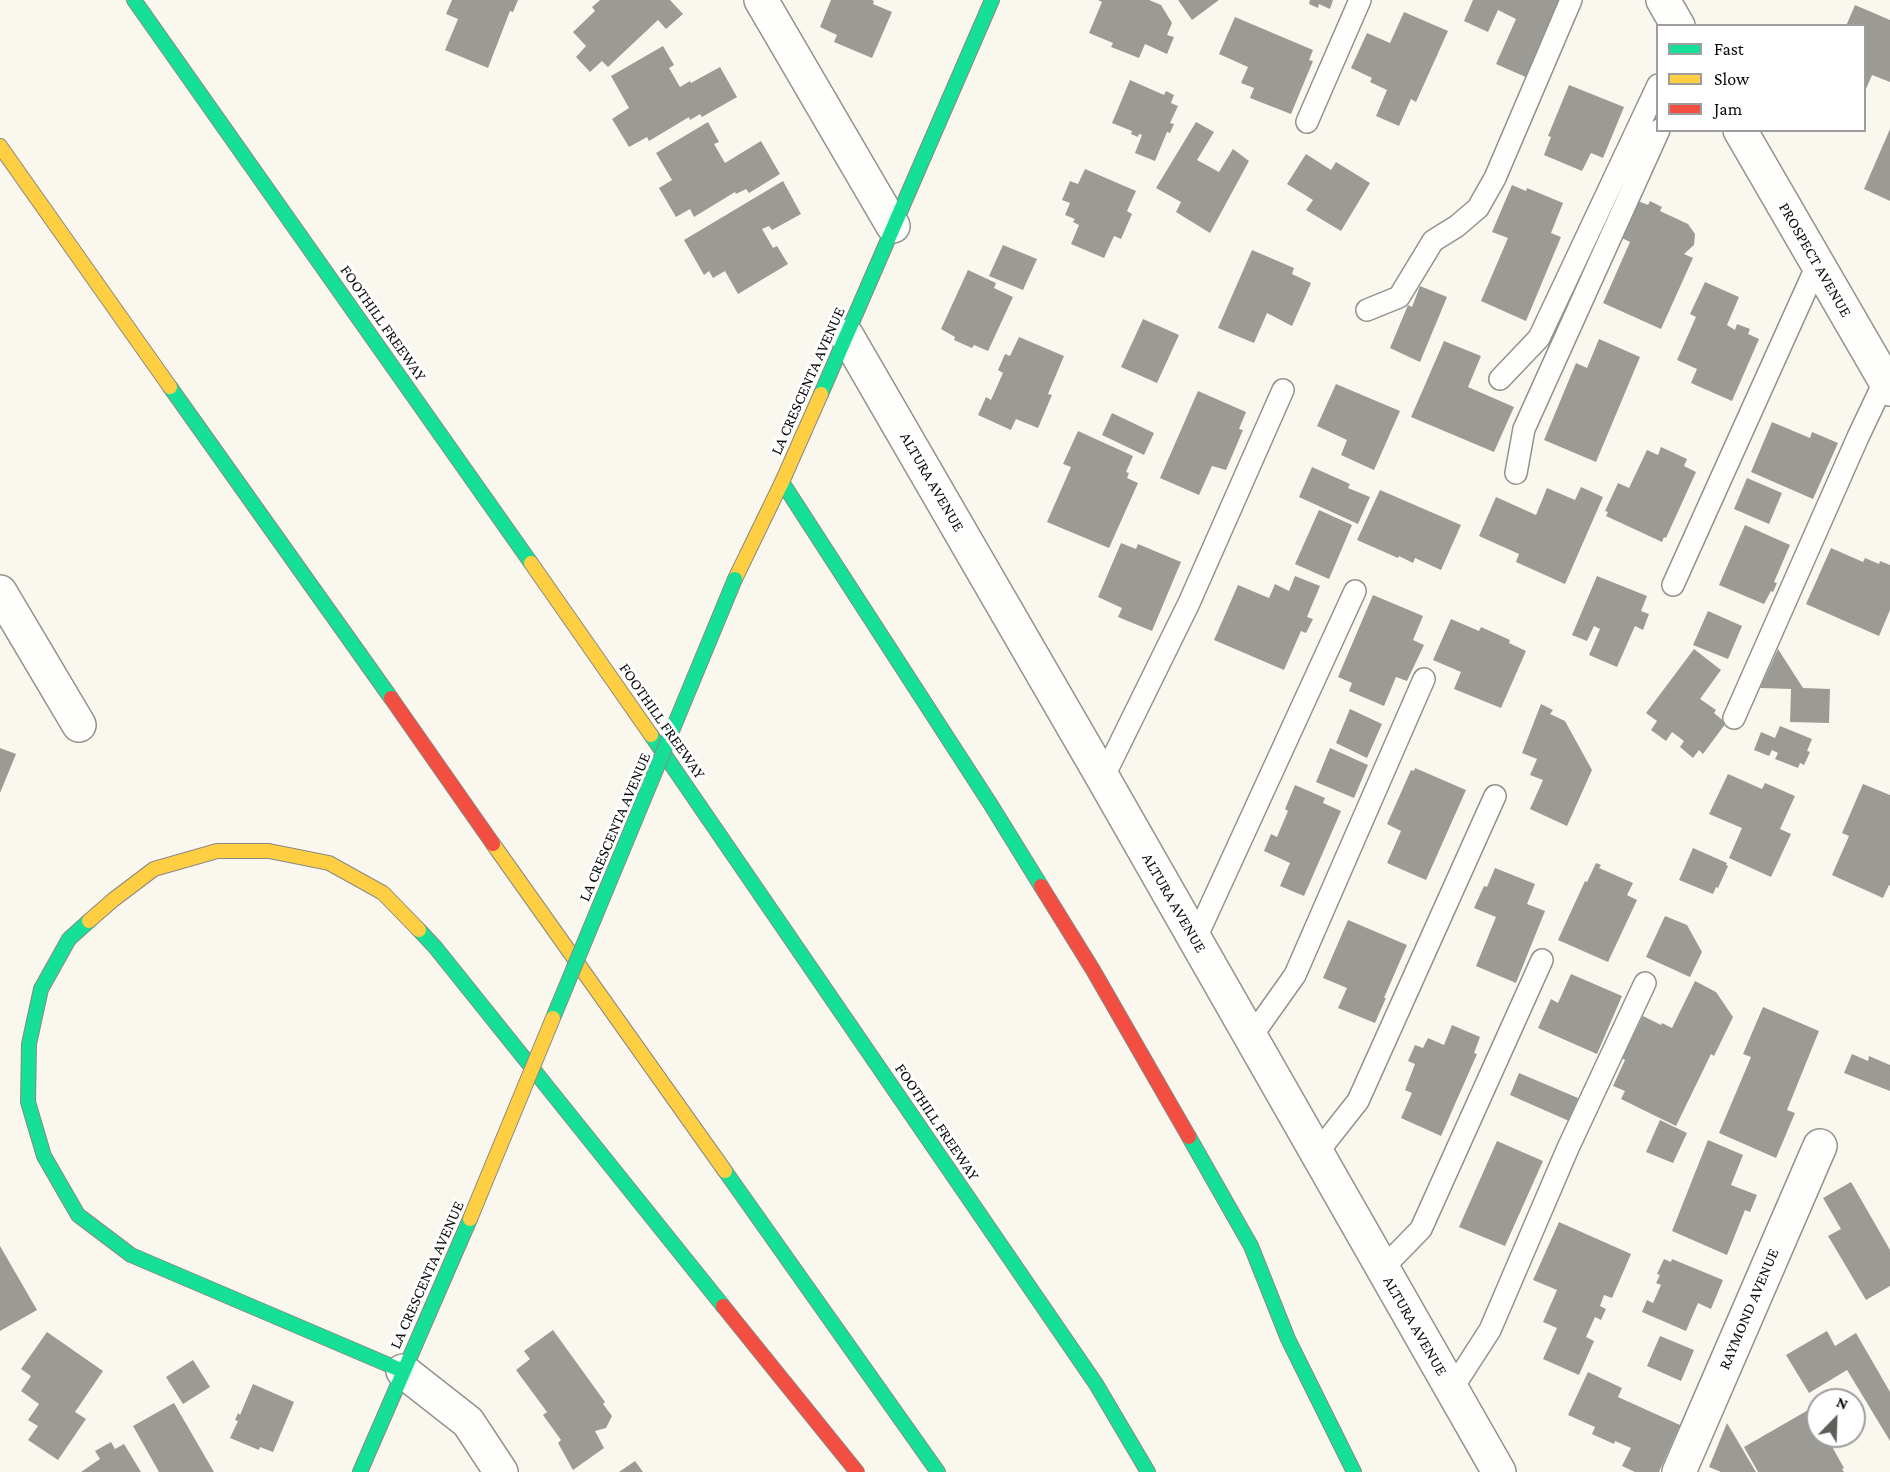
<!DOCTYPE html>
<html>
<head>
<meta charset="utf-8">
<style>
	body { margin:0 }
	#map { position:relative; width:1890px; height:1472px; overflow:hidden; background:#faf8ee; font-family:"Crimson Pro",serif }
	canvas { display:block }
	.legend { position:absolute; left:1656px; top:24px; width:210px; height:108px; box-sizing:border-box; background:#fff; border:2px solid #9d9d9d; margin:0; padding:8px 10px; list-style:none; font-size:18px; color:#0b0b0b }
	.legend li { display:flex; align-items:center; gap:12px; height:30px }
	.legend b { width:30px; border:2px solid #9d9d9d }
	.north { position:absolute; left:1806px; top:1388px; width:60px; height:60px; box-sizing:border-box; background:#fff; border:2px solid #9d9d9d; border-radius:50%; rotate:23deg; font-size:16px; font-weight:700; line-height:24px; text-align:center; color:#0b0b0b }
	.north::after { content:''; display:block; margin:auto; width:21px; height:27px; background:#5f5e5a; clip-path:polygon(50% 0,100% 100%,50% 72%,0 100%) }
</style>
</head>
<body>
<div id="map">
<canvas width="1890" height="1472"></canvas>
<ul class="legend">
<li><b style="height:8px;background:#16e098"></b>Fast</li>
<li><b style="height:8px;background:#ffcf43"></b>Slow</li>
<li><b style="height:8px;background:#f24e42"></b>Jam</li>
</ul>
<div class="north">N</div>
</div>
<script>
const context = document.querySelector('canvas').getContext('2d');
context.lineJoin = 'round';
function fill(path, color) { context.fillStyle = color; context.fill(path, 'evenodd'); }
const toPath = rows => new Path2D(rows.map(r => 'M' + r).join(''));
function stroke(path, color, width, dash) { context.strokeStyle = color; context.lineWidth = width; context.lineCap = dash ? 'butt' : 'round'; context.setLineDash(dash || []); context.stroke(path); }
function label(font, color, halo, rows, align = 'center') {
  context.font = font + ' "Crimson Pro",serif'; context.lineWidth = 6; context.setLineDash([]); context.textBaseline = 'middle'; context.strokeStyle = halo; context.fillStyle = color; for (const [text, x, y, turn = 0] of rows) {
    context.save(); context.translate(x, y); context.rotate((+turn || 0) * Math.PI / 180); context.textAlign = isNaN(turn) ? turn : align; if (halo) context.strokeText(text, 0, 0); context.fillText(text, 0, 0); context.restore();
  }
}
fill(toPath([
	[452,0,518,0,513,12,510,11,488,68,445,50,458,19,446,14],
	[600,0,670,0,683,14,666,29,658,20,608,67,602,61,590,72,576,57,586,46,573,32,595,11,592,7],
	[831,0,872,0,874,1,873,4,892,12,872,58,834,42,837,35,820,27],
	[1098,0,1149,0,1161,5,1172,23,1167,35,1174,37,1167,54,1145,44,1139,58,1111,47,1113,43,1089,33,1102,2],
	[1178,0,1219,0,1192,20],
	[1310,0,1333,0,1330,9,1319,4,1318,8,1309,4],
	[1473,0,1562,0,1528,78,1496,64,1516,19,1498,10,1488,32,1464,21],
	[1855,5,1890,20,1890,82,1872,75,1866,89,1864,88,1864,26,1846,26],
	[1404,12,1448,31,1416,102,1411,99,1399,126,1376,116,1387,90,1370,82,1372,78,1351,68,1367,33,1390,43],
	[1235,17,1313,50,1309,60,1313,61,1291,114,1250,98,1254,88,1241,83,1248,67,1219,54],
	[663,46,674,65,669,68,680,87,690,81,691,83,720,67,737,97,702,117,700,114,690,120,689,117,649,141,647,137,629,147,612,119,629,108,611,76],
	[1130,80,1164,95,1166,91,1174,95,1171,103,1178,106,1170,123,1174,124,1170,133,1167,132,1155,161,1135,153,1142,135,1139,134,1138,137,1131,134,1132,131,1112,123],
	[1569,85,1624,107,1603,158,1591,153,1582,171,1544,155,1551,137,1548,136],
	[708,122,719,142,714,144,725,163,761,141,780,174,749,193,746,189,736,194,735,192,694,217,690,209,676,217,659,188,672,180,656,153],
	[1196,122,1214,132,1197,160,1219,172,1233,149,1249,161,1210,233,1176,212,1181,202,1156,188],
	[1890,129,1890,201,1864,189],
	[1306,154,1331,170,1336,162,1370,183,1341,231,1306,210,1313,200,1287,184],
	[1085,169,1136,191,1127,211,1132,214,1121,239,1114,236,1104,258,1071,244,1079,225,1073,222,1075,219,1065,215,1070,203,1062,200,1070,181,1078,184],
	[783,181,801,214,772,230,769,226,762,229,773,248,777,246,788,264,738,294,725,271,713,278,709,271,704,275,684,240],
	[1512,185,1526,191,1527,188,1563,203,1551,233,1561,237,1526,321,1481,301,1508,238,1492,232],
	[1638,201,1648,205,1650,201,1662,207,1660,211,1688,224,1695,234,1694,245,1684,254,1693,258,1661,329,1603,303,1630,242,1622,238],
	[1003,245,1037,259,1023,290,989,276],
	[1252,250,1294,268,1292,274,1311,283,1292,326,1267,313,1254,343,1218,328],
	[968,270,996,283,994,288,1013,297,988,351,974,345,972,348,954,340,955,337,941,329],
	[1705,282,1739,297,1727,325,1735,330,1737,324,1750,329,1748,334,1759,339,1732,401,1691,383,1697,369,1677,360,1696,317,1690,314],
	[1420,286,1447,297,1420,362,1390,348,1408,305,1412,307],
	[1143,319,1179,335,1157,383,1121,367],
	[1019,337,1064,356,1048,394,1052,395,1038,428,1016,419,1011,430,978,415,986,397,991,400,1003,373,998,370,1005,354,1010,356],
	[1599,339,1640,357,1596,462,1544,440,1576,363,1587,368],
	[1444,341,1481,356,1468,387,1514,407,1494,452,1411,417],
	[1336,384,1400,411,1374,470,1341,455,1347,440,1317,426],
	[1198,391,1246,412,1239,429,1243,430,1226,470,1212,466,1199,495,1160,478],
	[1112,413,1154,433,1144,455,1102,435],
	[1772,422,1810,438,1812,432,1838,443,1813,499,1751,472],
	[1078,431,1133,456,1126,472,1129,473,1127,478,1138,483,1109,548,1047,522,1071,467,1063,464],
	[1661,447,1687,459,1684,466,1696,472,1666,538,1664,537,1662,542,1606,516,1608,512,1605,511,1618,483,1629,488,1647,450,1658,455],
	[1312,467,1350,484,1348,488,1370,497,1358,524,1299,497],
	[1747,478,1782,493,1769,524,1734,509],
	[1581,487,1603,497,1565,584,1516,562,1519,554,1479,536,1496,497,1536,515,1547,488,1575,500],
	[1380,490,1461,525,1441,570,1415,558,1413,563,1399,556,1398,558,1357,540],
	[1319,510,1352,525,1329,579,1295,564],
	[1745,525,1790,545,1774,582,1777,583,1773,592,1771,591,1764,604,1719,585],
	[1121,543,1136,549,1138,544,1181,562,1152,631,1118,617,1122,608,1098,597],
	[1831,548,1863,562,1865,558,1879,564,1880,561,1890,565,1890,610,1879,636,1806,604],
	[1295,576,1320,586,1307,617,1313,619,1306,633,1301,631,1284,670,1214,640,1238,585,1269,598,1275,584,1289,591],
	[1597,576,1647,596,1641,611,1649,614,1643,630,1635,626,1617,667,1589,655,1600,629,1594,626,1587,641,1572,635],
	[1373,595,1423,616,1413,640,1424,645,1407,681,1396,677,1384,706,1349,691,1352,683,1338,677],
	[1708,611,1742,626,1728,659,1693,645],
	[1451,619,1479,631,1481,627,1510,640,1509,643,1526,651,1501,708,1454,689,1461,672,1433,660],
	[1694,649,1721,670,1700,699,1716,710,1714,713,1726,723,1703,754,1699,750,1693,758,1680,747,1684,741,1672,732,1666,741,1651,730,1657,721,1646,713],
	[1778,649,1803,688,1830,689,1829,723,1790,722,1791,689,1760,688],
	[1541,704,1553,710,1550,714,1565,721,1592,770,1567,826,1530,809,1543,780,1530,775,1537,759,1522,753],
	[1350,709,1382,724,1367,758,1336,743],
	[1780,726,1812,739,1807,751,1810,752,1804,765,1800,763,1798,768,1775,759,1778,753,1772,750,1769,756,1754,750,1761,732,1775,738],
	[0,748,16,754,0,793],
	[1330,748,1368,765,1354,798,1316,782],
	[1415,768,1466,790,1426,880,1387,863,1401,831,1387,824,1411,770,1414,771],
	[1728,774,1762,789,1765,783,1795,796,1780,829,1791,834,1771,877,1729,858,1742,828,1709,814],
	[1863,784,1890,795,1890,886,1889,885,1883,898,1832,875,1849,836,1842,833],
	[1295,785,1325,798,1323,803,1341,811,1304,896,1280,886,1290,863,1264,851,1271,834,1277,837,1288,811,1285,809],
	[1693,848,1727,863,1726,865,1728,866,1718,888,1716,887,1713,894,1679,880],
	[1596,863,1601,865,1599,868,1633,883,1627,895,1637,900,1608,962,1558,940,1585,881,1587,882],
	[1495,868,1535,884,1527,904,1545,911,1516,983,1476,966,1496,917,1474,908,1484,886,1487,887],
	[1665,916,1687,925,1702,952,1690,977,1646,957],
	[1348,920,1407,945,1384,998,1386,998,1375,1023,1338,1008,1347,988,1323,978],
	[1571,974,1622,996,1597,1054,1538,1028,1551,999,1558,1003],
	[1695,981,1716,992,1733,1017,1714,1056,1711,1054,1676,1126,1621,1099,1625,1091,1613,1086,1625,1060,1622,1058,1643,1016,1661,1025,1662,1023,1672,1028],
	[1763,1007,1819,1031,1787,1110,1795,1113,1776,1158,1719,1133,1751,1057,1743,1054],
	[1452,1025,1480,1037,1474,1053,1477,1054,1441,1136,1401,1118,1412,1093,1405,1090,1415,1064,1408,1061,1415,1045,1423,1048,1428,1038,1444,1045],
	[1852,1054,1868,1061,1869,1056,1890,1065,1890,1091,1844,1073],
	[1519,1073,1578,1098,1569,1121,1510,1095],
	[1660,1120,1687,1133,1673,1163,1646,1152],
	[1708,1140,1743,1155,1731,1185,1757,1195,1750,1212,1745,1210,1727,1255,1672,1231],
	[1497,1141,1543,1161,1505,1246,1459,1227],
	[1851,1182,1890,1250,1890,1286,1866,1300,1828,1236,1841,1229,1823,1198],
	[1559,1222,1631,1254,1612,1298,1604,1295,1600,1306,1606,1309,1601,1320,1595,1317,1586,1337,1594,1341,1579,1375,1543,1359,1557,1328,1543,1322,1557,1290,1533,1280],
	[0,1246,37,1310,0,1331],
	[1664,1259,1671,1262,1672,1259,1723,1280,1711,1309,1698,1303,1686,1331,1642,1312,1647,1300,1653,1303,1661,1285,1656,1283,1660,1275,1657,1274],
	[553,1330,605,1402,603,1404,612,1416,606,1428,595,1431,604,1448,573,1470,558,1443,561,1440,543,1415,547,1412,516,1370,530,1359,524,1351],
	[1827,1331,1835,1346,1856,1333,1890,1392,1890,1441,1847,1370,1809,1393,1786,1355],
	[47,1332,103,1371,75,1412,86,1419,58,1460,28,1440,38,1426,28,1420,39,1404,21,1391,31,1376,21,1369],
	[1660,1336,1694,1350,1681,1381,1647,1366],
	[193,1360,210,1387,183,1404,166,1377],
	[1588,1372,1622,1388,1618,1397,1680,1425,1659,1472,1635,1472,1622,1466,1631,1448,1615,1441,1614,1444,1592,1434,1595,1427,1568,1415],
	[253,1384,294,1402,273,1452,260,1447,259,1450,230,1438,238,1421,235,1420,238,1413,240,1415],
	[174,1403,214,1472,159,1472,133,1426],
	[1810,1409,1818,1423,1818,1436,1826,1436,1844,1468,1842,1469,1844,1472,1758,1472,1744,1447],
	[1727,1423,1756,1472,1721,1472,1709,1467],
	[111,1442,115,1449,124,1444,141,1472,81,1472,100,1459,95,1451],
	[635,1461,643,1472,619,1472]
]), '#9c9a95');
const lane = toPath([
	[1307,122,1360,0],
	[1367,310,1399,297,1433,241,1457,226,1478,208,1495,178,1571,0],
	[1500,379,1539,338,1658,85],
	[1516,473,1524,429,1659,130],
	[1673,585,1818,263],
	[1734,718,1858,437,1885,380],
	[1103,778,1189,603,1283,390],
	[1195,940,1355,591],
	[1251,1037,1295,975,1424,679],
	[1317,1153,1358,1101,1495,796],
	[1383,1268,1421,1229,1542,960],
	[1452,1389,1490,1330,1568,1148,1645,983]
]);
const street = toPath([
	[761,0,893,226],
	[1663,0,1678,26],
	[1740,130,1890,389],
	[847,336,1103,778,1499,1472],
	[0,592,79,725],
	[403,1371,468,1422,501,1472],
	[1679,1472,1820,1146]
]);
const fast = toPath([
	[134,0,531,563],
	[170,387,391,698],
	[821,394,992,0],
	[782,482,991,805,1041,886],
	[651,735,1096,1384,1148,1472],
	[89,921,69,939,41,989,29,1044,28,1102,44,1156,78,1215,131,1255,403,1371],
	[419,930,435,947,723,1306],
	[1189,1137,1251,1246,1288,1339,1354,1472],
	[725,1171,938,1472],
	[360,1472,470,1219]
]);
const slow = toPath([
	[0,146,170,387],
	[531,563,651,735],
	[735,579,782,482,821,394],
	[493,844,725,1171],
	[89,921,113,900,154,869,217,851,269,851,329,863,383,893,419,930]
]);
const jam = toPath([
	[391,698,493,844],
	[1041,886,1093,970,1189,1137],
	[723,1306,857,1472]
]);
stroke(lane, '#93928d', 24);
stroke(street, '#93928d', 36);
stroke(fast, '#898884', 16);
stroke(slow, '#898884', 16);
stroke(jam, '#898884', 16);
stroke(lane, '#fefefc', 21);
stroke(street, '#fefefc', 33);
stroke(fast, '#16e098', 14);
stroke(slow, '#ffcf43', 14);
stroke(jam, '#f24e42', 14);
const fastBridge = toPath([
	[553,1018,735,579]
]);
const slowBridge = toPath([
	[470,1219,553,1018]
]);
stroke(fastBridge, '#898884', 16, []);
stroke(slowBridge, '#898884', 16, []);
stroke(fastBridge, '#16e098', 14);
stroke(slowBridge, '#ffcf43', 14);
label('16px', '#0b0b0b', '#fff', [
	["PROSPECT AVENUE",1815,260,60],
	["FOOTHILL FREEWAY",383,323,55],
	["LA CRESCENTA AVENUE",808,381,-66],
	["ALTURA AVENUE",932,482,60],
	["FOOTHILL FREEWAY",662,721,55],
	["LA CRESCENTA AVENUE",615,827,-67],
	["ALTURA AVENUE",1174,903,60],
	["FOOTHILL FREEWAY",937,1122,56],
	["LA CRESCENTA AVENUE",427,1275,-66],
	["RAYMOND AVENUE",1749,1309,-67],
	["ALTURA AVENUE",1415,1326,60]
]);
</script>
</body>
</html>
